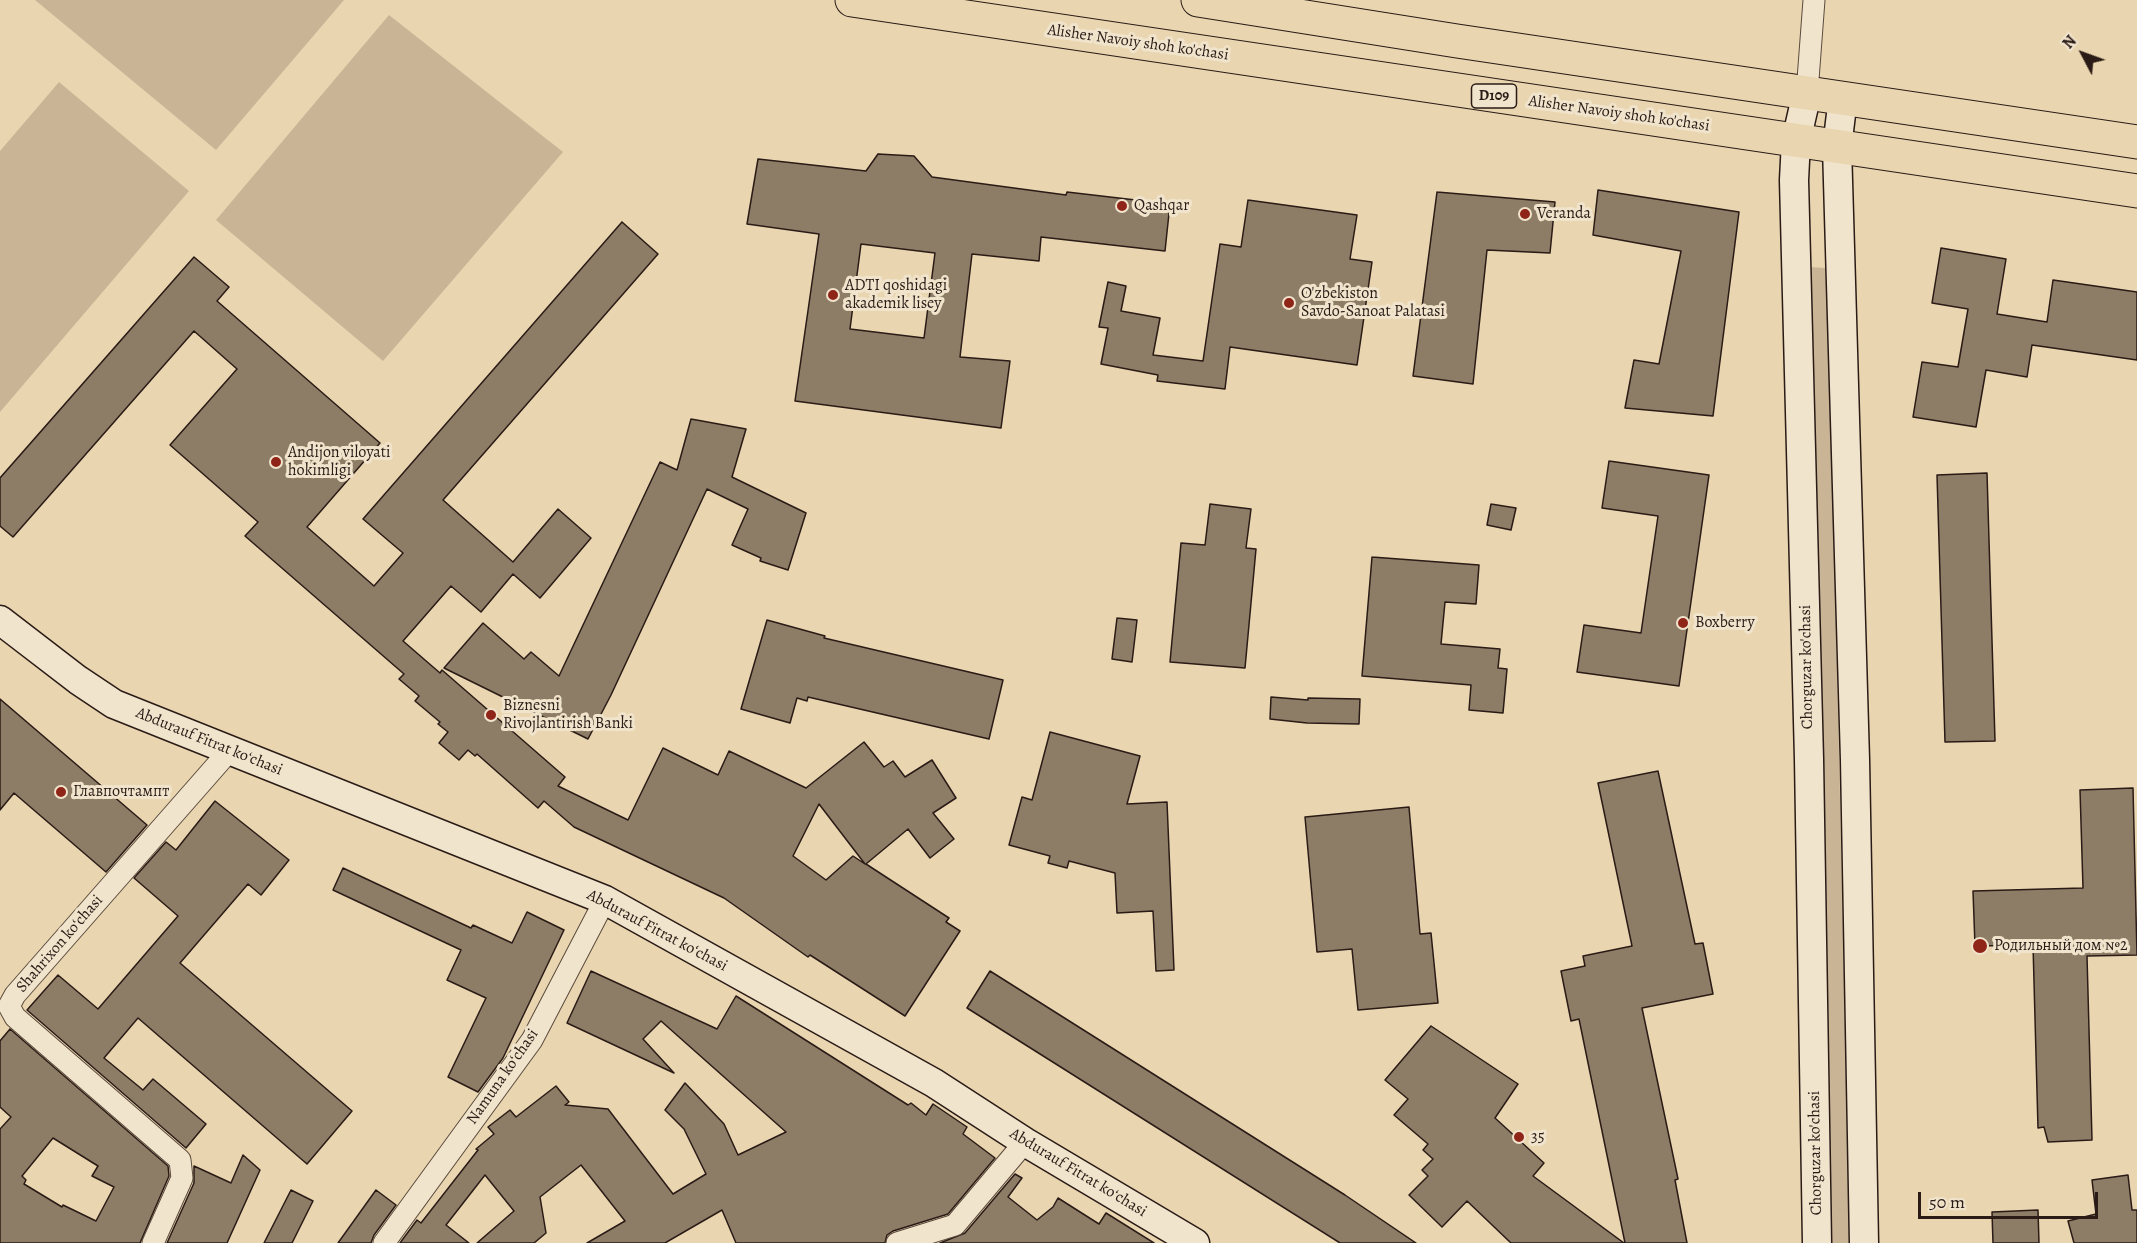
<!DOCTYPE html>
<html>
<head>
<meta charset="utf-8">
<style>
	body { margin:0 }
	#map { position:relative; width:2137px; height:1243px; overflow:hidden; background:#e9d5b0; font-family:Alegreya,serif }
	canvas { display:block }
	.north { position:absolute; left:2053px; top:24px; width:60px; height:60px; -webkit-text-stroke:4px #f1e4cc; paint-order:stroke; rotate:311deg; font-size:16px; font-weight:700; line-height:24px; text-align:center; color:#2a1b16 }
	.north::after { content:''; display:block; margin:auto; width:21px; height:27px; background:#2a1b16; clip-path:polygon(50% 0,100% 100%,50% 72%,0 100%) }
	.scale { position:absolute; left:1918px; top:1192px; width:180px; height:27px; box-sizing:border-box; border:3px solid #2a1b16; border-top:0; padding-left:8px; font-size:18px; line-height:21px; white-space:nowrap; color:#2a1b16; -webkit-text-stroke:4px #f1e4cc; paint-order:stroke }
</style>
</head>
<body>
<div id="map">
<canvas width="2137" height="1243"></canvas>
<div class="north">N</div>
<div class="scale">50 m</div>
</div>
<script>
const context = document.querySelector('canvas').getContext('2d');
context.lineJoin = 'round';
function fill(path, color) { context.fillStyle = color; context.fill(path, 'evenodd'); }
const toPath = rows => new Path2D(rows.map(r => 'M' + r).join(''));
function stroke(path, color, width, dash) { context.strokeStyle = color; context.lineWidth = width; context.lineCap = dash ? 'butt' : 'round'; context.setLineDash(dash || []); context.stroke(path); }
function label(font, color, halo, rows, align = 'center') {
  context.font = font + ' Alegreya,serif'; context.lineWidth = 6; context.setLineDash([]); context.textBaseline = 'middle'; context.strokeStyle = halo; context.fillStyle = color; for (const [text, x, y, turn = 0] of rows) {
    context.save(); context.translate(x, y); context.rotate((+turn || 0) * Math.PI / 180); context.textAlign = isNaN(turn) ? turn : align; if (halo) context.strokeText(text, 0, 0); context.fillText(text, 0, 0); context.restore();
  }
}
fill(toPath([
	[35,0,344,0,216,150],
	[389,15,563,152,383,361,216,220],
	[59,82,189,191,0,412,0,151],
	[1807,267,1828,268,1850,1243,1827,1243]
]), '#c9b596');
const building = toPath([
	[878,154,914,156,932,177,1066,195,1067,192,1170,204,1165,251,1041,237,1039,261,972,254,960,357,1010,361,1001,428,795,401,819,234,747,224,758,159,866,171,878,154],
	[861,244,935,253,924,338,850,329,861,244],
	[1598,190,1739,212,1713,416,1625,408,1634,360,1659,364,1681,251,1593,235,1598,190],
	[1437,192,1555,202,1550,253,1487,250,1473,384,1413,376,1437,192],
	[1248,200,1357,215,1350,259,1372,262,1357,365,1230,347,1225,389,1157,381,1158,375,1101,364,1108,328,1099,327,1108,282,1126,286,1121,311,1160,318,1153,355,1203,361,1220,244,1241,247,1248,200],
	[622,222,658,254,443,500,513,562,558,509,591,538,540,598,513,574,481,612,451,586,403,641,440,673,442,670,565,777,558,786,628,820,663,748,718,775,729,751,806,788,864,742,884,767,893,761,905,777,932,760,956,798,933,813,954,839,930,858,908,829,866,864,949,918,946,922,960,931,905,1016,810,955,808,957,724,898,574,827,544,801,538,808,477,754,475,756,468,750,459,760,439,743,448,732,438,724,440,722,415,701,419,696,399,679,404,674,245,536,258,522,170,445,237,369,194,331,13,537,0,526,0,478,194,257,229,287,217,301,380,443,307,527,374,586,403,553,363,519,622,222],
	[819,804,865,864,853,856,826,880,793,856,819,804],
	[1941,248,2006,259,1997,314,2047,322,2053,280,2137,292,2137,360,2032,345,2027,377,1986,370,1976,427,1913,417,1922,362,1958,367,1968,309,1932,303,1941,248],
	[691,419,746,429,732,477,806,513,788,570,760,561,761,558,732,545,748,509,707,489,611,695,588,739,444,668,483,623,524,659,531,652,559,676,660,462,677,470,691,419],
	[1609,461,1709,475,1679,686,1577,672,1584,625,1641,633,1658,516,1602,508,1609,461],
	[1987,473,1995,741,1945,742,1937,475,1987,473],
	[1210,504,1251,509,1246,548,1256,549,1245,668,1170,662,1181,543,1205,545,1210,504],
	[1491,504,1516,508,1511,530,1487,525,1491,504],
	[1372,557,1479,565,1476,604,1445,602,1441,644,1500,649,1498,668,1507,669,1503,713,1469,710,1471,685,1362,676,1372,557],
	[1117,618,1137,620,1132,662,1112,659,1117,618],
	[767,620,825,636,824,638,1003,680,989,739,808,697,807,701,797,698,790,723,741,709,767,620],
	[1271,697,1308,700,1308,698,1360,699,1359,724,1307,723,1270,719,1271,697],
	[0,699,147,825,106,872,14,793,0,810,0,699],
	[1050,732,1140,756,1127,804,1167,802,1174,970,1156,971,1153,911,1117,913,1115,873,1069,861,1067,868,1048,863,1050,856,1009,845,1022,797,1032,800,1050,732],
	[1658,771,1695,944,1703,943,1713,994,1642,1008,1678,1179,1675,1180,1687,1243,1625,1243,1579,1019,1571,1021,1561,971,1585,966,1583,956,1632,946,1598,783,1658,771],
	[2133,788,2137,955,2087,956,2092,1140,2048,1142,2044,1127,2038,1128,2033,945,1975,946,1973,891,2083,888,2080,790,2133,788],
	[215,801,289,860,261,895,248,884,180,963,352,1111,307,1164,138,1018,104,1058,143,1090,153,1079,206,1124,186,1148,27,1010,58,975,98,1009,178,916,134,878,166,842,176,850,215,801],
	[1409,807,1420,934,1431,933,1438,1003,1358,1010,1352,949,1317,952,1305,817,1409,807],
	[343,868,471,928,473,925,512,943,527,912,564,930,503,1058,478,1092,448,1077,486,998,447,980,461,950,333,890,343,868],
	[591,971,717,1029,736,996,908,1105,911,1103,926,1115,933,1104,967,1127,963,1134,995,1158,948,1214,893,1231,887,1235,885,1243,736,1243,722,1210,665,1243,587,1243,625,1221,581,1165,540,1197,546,1233,534,1243,477,1243,514,1211,485,1175,446,1225,469,1243,400,1243,417,1220,421,1223,478,1150,476,1149,494,1134,488,1127,510,1110,516,1117,556,1086,569,1102,565,1105,608,1109,673,1194,706,1174,684,1129,665,1110,685,1083,724,1124,738,1155,786,1132,661,1021,643,1039,674,1073,567,1023,591,971],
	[990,971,1345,1195,1416,1243,1340,1243,967,1008,990,971],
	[1431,1026,1518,1084,1495,1118,1544,1163,1533,1176,1624,1243,1511,1243,1467,1201,1442,1227,1409,1195,1428,1176,1422,1170,1433,1159,1423,1150,1428,1144,1394,1115,1408,1099,1385,1080,1431,1026],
	[10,1029,168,1166,169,1176,140,1243,0,1243,0,1129,11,1117,0,1107,0,1041,10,1029],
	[53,1138,98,1166,92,1176,114,1187,96,1221,63,1205,62,1207,24,1184,26,1180,22,1176,53,1138],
	[243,1155,260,1170,227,1243,167,1243,194,1183,194,1166,231,1183,243,1155],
	[1015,1174,1022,1178,1008,1197,1037,1220,1053,1207,1058,1198,1099,1224,1106,1213,1154,1243,940,1243,965,1233,1015,1174],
	[2128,1175,2132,1210,2137,1210,2137,1243,2074,1243,2068,1221,2096,1214,2092,1180,2128,1175],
	[291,1190,313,1201,292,1243,264,1243,291,1190],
	[376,1190,396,1205,374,1235,371,1243,338,1243,376,1190],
	[2038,1210,2039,1243,1993,1243,1992,1212,2038,1210]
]);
fill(building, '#8d7c66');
stroke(building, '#2a1b16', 1.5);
const minor = toPath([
	[1807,93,1814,0],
	[153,1243,182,1178,180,1160,15,1017,9,1006,15,995,230,750],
	[384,1243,532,1040,605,900],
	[897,1243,955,1225,1025,1142]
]);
const secondary = toPath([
	[1807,93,1796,141,1794,180,1809,759,1817,1243],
	[1843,98,1837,147,1855,760,1864,1243],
	[0,620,78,680,114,704,605,900,934,1083,1025,1142,1195,1243]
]);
const primary = toPath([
	[852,0,2137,191],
	[1198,0,1457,41,2137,142]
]);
stroke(minor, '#5a4a3c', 23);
stroke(secondary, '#2a1b16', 31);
stroke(primary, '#2a1b16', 35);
stroke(minor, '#f1e4cc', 21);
stroke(secondary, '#f1e4cc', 28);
stroke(primary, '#e9d5b0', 33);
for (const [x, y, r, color] of [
	[1122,206,6,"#8f2418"],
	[1525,214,6,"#8f2418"],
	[833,295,6,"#8f2418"],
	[1289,303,6,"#8f2418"],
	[276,462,6,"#8f2418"],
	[1683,623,6,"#8f2418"],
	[491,715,6,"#8f2418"],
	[61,792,6,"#8f2418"],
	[1980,946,8,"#8f2418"],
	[1519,1137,6,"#8f2418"]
]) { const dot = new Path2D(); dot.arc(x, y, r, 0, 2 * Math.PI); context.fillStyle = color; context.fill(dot); stroke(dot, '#f1e4cc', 2); }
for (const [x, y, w] of [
	[1494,96,45]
]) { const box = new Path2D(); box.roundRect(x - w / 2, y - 12, w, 24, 4.5); context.fillStyle = '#f1e4cc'; context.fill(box); stroke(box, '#2a1b16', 1.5); }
label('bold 15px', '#2a1b16', null, [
	["D109",1494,96]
]);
label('16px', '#2a1b16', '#f1e4cc', [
	["Alisher Navoiy shoh ko'chasi",1138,43,8],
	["Alisher Navoiy shoh ko'chasi",1619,114,8],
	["Chorguzar ko'chasi",1807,667,-91],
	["Abdurauf Fitrat koʻchasi",209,742,22],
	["Abdurauf Fitrat koʻchasi",657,931,28],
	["Shahrixon koʻchasi",60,944,-49],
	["Namuna koʻchasi",503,1077,-55],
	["Chorguzar ko'chasi",1816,1153,-91],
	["Abdurauf Fitrat koʻchasi",1078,1173,31]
]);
label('16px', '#2a1b16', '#f1e4cc', [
	["Qashqar",1134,206],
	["Veranda",1537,214],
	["ADTI qoshidagi",845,286],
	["akademik lisey",845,304],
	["O'zbekiston",1301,294],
	["Savdo-Sanoat Palatasi",1301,312],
	["Andijon vilоyati",288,453],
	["hоkimligi",288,471],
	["Boxberry",1695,623],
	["Biznesni",503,706],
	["Rivojlantirish Banki",503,724],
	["Главпочтампт",73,792],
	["Родильный дом №2",1994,946],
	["35",1531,1137]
], 'left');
</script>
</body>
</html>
